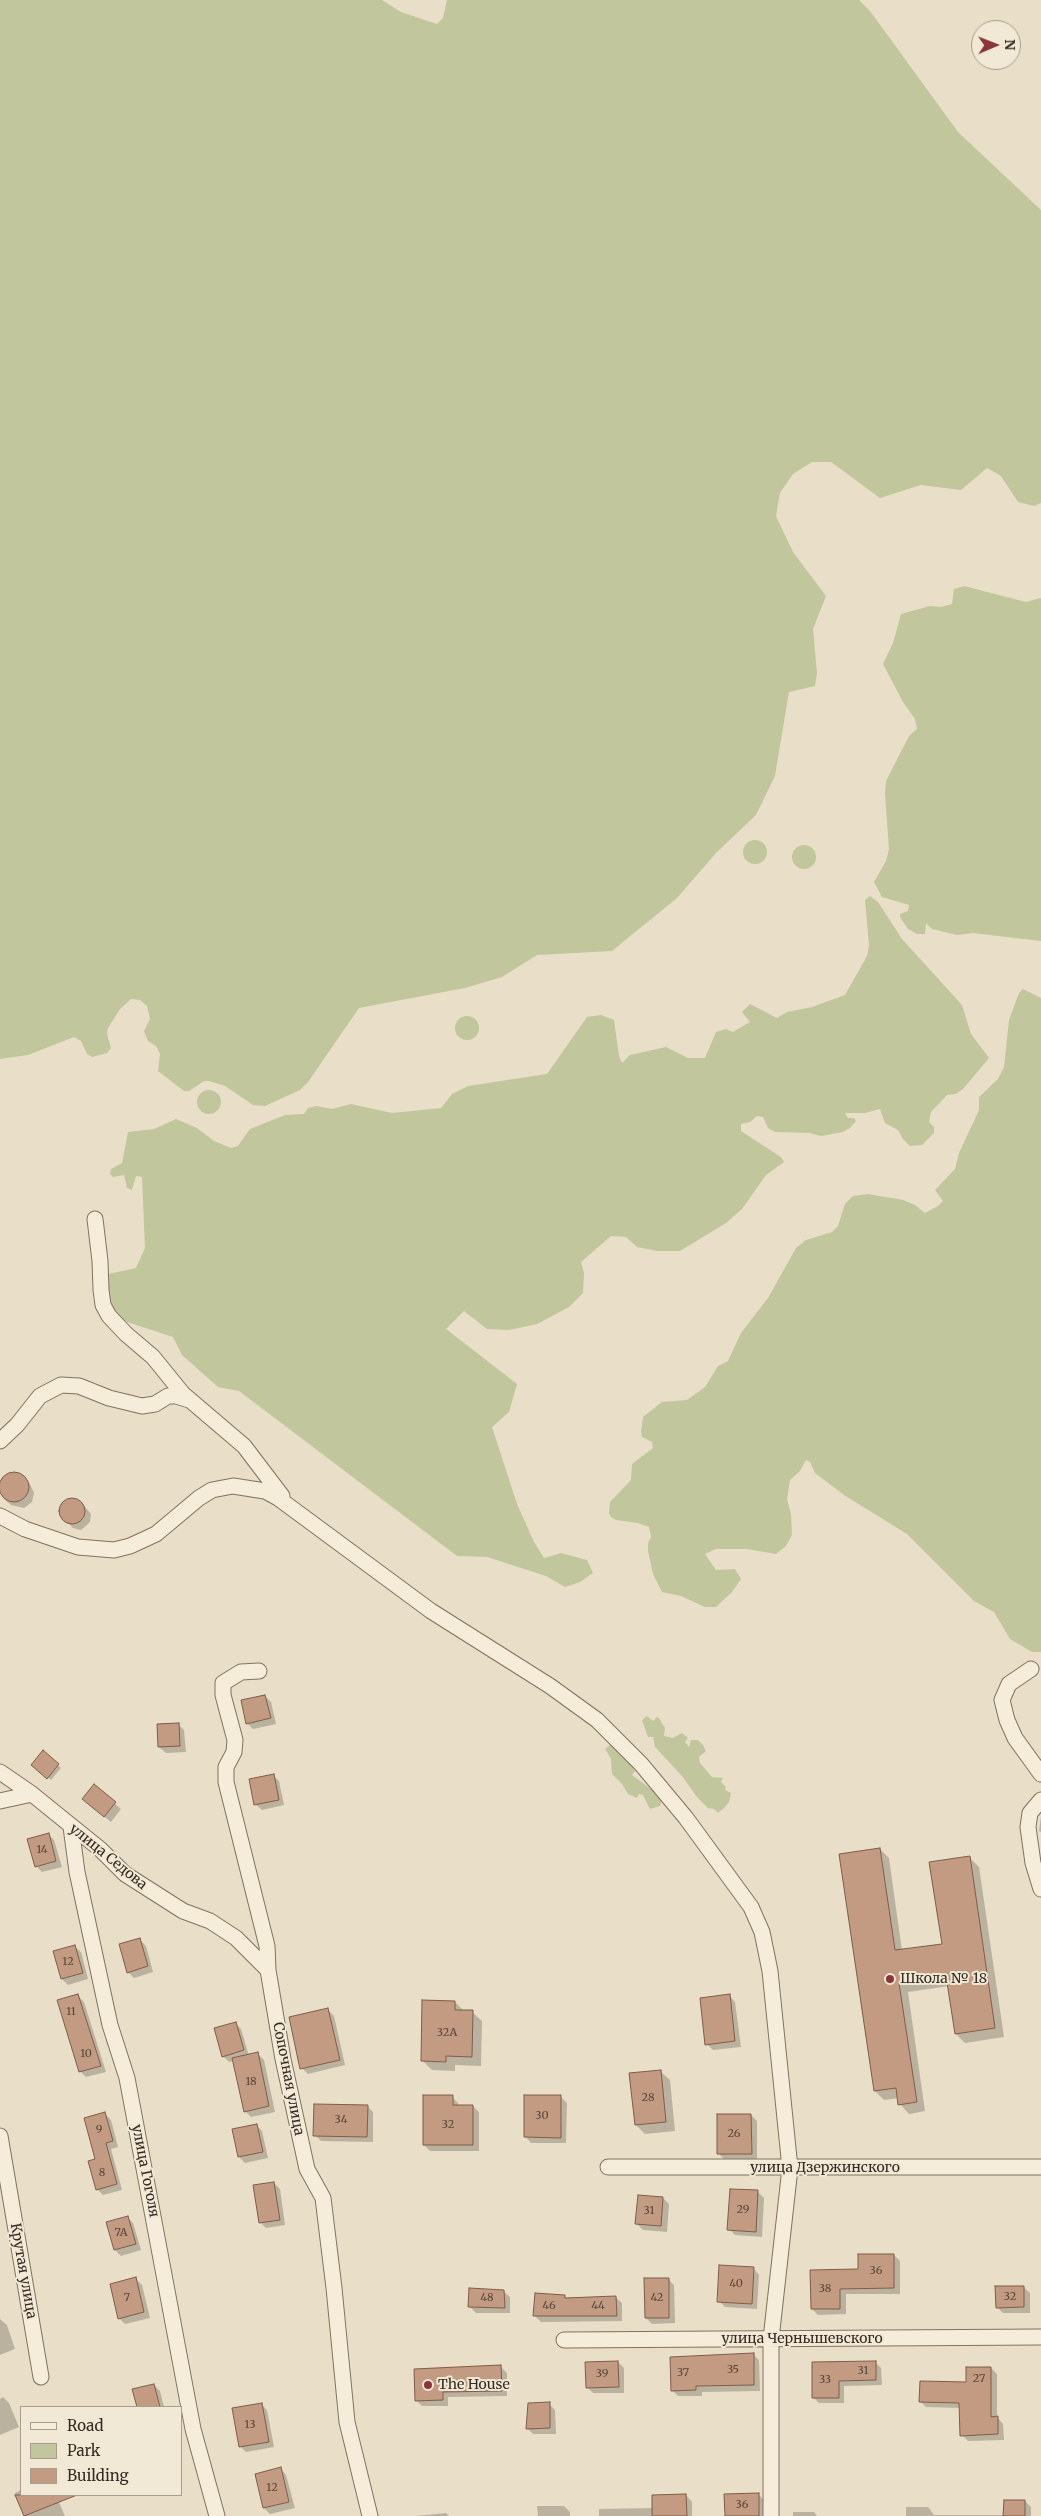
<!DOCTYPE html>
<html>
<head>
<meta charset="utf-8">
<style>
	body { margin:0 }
	#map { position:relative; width:1041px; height:2516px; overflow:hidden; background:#e9dec7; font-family:Merriweather,serif }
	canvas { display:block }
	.legend { position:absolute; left:20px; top:2406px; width:162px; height:90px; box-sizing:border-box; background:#f1e9d6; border:1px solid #a69d8e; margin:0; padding:6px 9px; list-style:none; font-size:15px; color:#352a21 }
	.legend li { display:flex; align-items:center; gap:10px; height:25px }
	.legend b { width:25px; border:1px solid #a69d8e }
	.north { position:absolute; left:971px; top:20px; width:50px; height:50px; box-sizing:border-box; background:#f1e9d6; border:1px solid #a69d8e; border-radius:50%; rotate:89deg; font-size:14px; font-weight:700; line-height:20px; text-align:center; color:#352a21 }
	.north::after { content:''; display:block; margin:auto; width:18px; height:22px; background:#8a3639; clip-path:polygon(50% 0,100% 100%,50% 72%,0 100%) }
</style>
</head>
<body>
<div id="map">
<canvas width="1041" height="2516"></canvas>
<ul class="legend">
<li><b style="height:6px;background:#f5ecda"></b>Road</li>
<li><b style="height:14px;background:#c2c69c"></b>Park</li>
<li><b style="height:14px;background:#c39b82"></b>Building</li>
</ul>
<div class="north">N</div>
</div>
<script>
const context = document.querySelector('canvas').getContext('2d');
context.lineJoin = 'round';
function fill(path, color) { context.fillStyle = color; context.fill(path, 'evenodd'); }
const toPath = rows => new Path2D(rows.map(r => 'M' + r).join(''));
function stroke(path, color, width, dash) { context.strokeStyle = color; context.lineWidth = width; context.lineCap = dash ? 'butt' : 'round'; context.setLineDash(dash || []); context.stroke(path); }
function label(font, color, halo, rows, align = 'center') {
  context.font = font + ' Merriweather,serif'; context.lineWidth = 4; context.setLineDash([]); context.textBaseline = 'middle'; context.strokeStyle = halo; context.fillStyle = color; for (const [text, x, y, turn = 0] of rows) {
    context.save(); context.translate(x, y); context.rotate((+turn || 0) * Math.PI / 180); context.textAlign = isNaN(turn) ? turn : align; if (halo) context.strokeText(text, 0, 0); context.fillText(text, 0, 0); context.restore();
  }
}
fill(toPath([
	[0,0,382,0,401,12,437,24,443,18,447,0,859,0,870,11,958,132,1041,210,1041,503,1034,506,1018,502,1001,476,987,468,961,490,921,485,880,498,831,462,812,462,793,474,780,493,776,516,793,552,826,596,813,629,817,673,815,686,789,692,775,776,756,815,716,853,677,898,612,951,537,955,502,977,465,988,359,1008,308,1082,300,1090,265,1106,253,1105,225,1086,209,1081,204,1081,189,1091,184,1091,158,1071,160,1054,156,1046,148,1041,144,1031,150,1019,147,1006,140,1000,131,999,120,1009,108,1028,107,1034,111,1048,107,1053,92,1057,87,1054,81,1041,74,1037,28,1055,0,1059],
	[964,586,1026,602,1041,598,1041,941,973,933,957,935,932,929,926,923,925,934,917,934,908,929,900,917,900,914,908,911,909,905,882,897,874,882,886,861,889,849,885,795,886,781,909,736,917,729,915,719,903,702,883,664,893,643,901,614,930,606,941,607,952,604,954,589],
	'743 852a12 12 0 1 1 24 0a12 12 0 1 1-24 0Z',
	'792 857a12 12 0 1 1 24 0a12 12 0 1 1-24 0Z',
	[870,896,878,902,902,939,962,1005,971,1034,989,1058,963,1089,956,1094,947,1095,931,1112,929,1122,934,1127,934,1133,922,1145,910,1146,903,1139,898,1130,885,1123,880,1109,865,1113,845,1113,848,1118,854,1118,856,1121,850,1128,843,1132,821,1136,810,1133,775,1132,768,1128,763,1117,757,1116,750,1122,741,1124,741,1131,781,1157,784,1162,766,1175,742,1209,726,1223,680,1251,657,1251,637,1247,626,1237,611,1236,581,1262,584,1273,583,1293,569,1307,537,1324,509,1330,487,1329,464,1311,446,1329,517,1384,509,1412,492,1427,517,1504,534,1542,544,1558,561,1553,587,1560,593,1573,580,1582,565,1587,546,1576,487,1557,457,1556,239,1391,218,1387,182,1355,173,1337,127,1322,105,1305,104,1275,136,1268,145,1248,142,1177,136,1176,132,1190,127,1188,124,1175,113,1177,110,1174,111,1169,122,1163,128,1132,154,1129,176,1119,197,1128,214,1141,231,1148,238,1146,250,1129,285,1115,304,1114,308,1108,316,1106,332,1109,351,1104,392,1113,441,1108,452,1094,468,1086,547,1074,587,1017,601,1015,614,1020,619,1056,622,1063,630,1055,666,1047,688,1058,705,1058,716,1032,726,1029,733,1032,750,1022,742,1012,750,1004,777,1018,787,1012,812,1007,845,995,867,956,869,945,865,900],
	[1023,989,1041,998,1041,1652,1032,1652,1010,1639,994,1612,974,1601,907,1534,844,1495,815,1473,810,1462,806,1460,800,1471,790,1480,787,1499,791,1514,792,1535,786,1546,776,1554,747,1549,716,1549,705,1554,716,1570,735,1569,741,1579,732,1592,716,1607,705,1607,681,1596,662,1592,653,1574,648,1551,648,1543,651,1537,649,1527,638,1523,616,1520,611,1517,609,1513,610,1502,631,1480,632,1464,653,1448,652,1442,642,1437,641,1432,643,1417,662,1402,687,1400,705,1387,718,1366,728,1361,741,1333,768,1298,796,1248,806,1240,832,1232,838,1226,845,1204,853,1196,868,1194,903,1200,915,1205,925,1213,938,1206,943,1201,935,1190,955,1169,959,1153,979,1110,979,1097,998,1079,1004,1067,1009,1020,1019,993],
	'455 1028a12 12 0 1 1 24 0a12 12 0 1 1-24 0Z',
	'197 1102a12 12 0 1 1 24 0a12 12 0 1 1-24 0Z',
	[647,1716,653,1721,657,1717,659,1718,665,1728,664,1736,673,1738,682,1733,688,1738,685,1742,689,1747,691,1740,698,1740,703,1745,706,1751,699,1757,700,1763,712,1777,723,1778,721,1782,726,1787,725,1790,731,1793,729,1802,724,1808,718,1813,714,1809,708,1808,697,1797,682,1776,655,1747,653,1737,648,1737,642,1720],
	[610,1745,615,1745,619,1750,619,1754,635,1764,633,1767,635,1771,632,1775,659,1795,662,1800,660,1806,650,1809,643,1795,639,1794,637,1798,628,1794,622,1784,612,1774,611,1759,605,1749]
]), '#c2c69c');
fill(toPath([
	[15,1473,30,1484,34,1493,32,1502,24,1508,11,1505,4,1499,0,1488,7,1475],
	[68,1500,80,1501,91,1514,90,1522,81,1530,73,1528,61,1516,61,1508],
	[265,1696,271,1702,276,1724,253,1729,247,1723],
	[178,1724,184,1730,186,1752,166,1753,159,1747],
	[43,1752,61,1768,51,1780,33,1764],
	[273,1775,279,1781,284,1805,262,1810,255,1804],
	[94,1786,121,1809,111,1822,89,1805],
	[1041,1816,1041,1832,1039,1831],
	[48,1834,54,1840,62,1867,42,1872,36,1866],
	[880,1849,889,1858,902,1951,943,1945,969,1857,979,1867,1004,2037,965,2043,956,2034,949,1986,908,1992,925,2111,909,2114,900,2104,899,2098,884,2100,875,2091],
	[140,1940,146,1946,153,1972,134,1978,128,1972],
	[74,1946,81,1952,88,1979,68,1985,62,1979],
	[729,1995,735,2002,741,2047,713,2050,707,2044],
	[78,1996,84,2002,106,2072,86,2077,80,2071],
	[455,2002,464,2011,472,2012,482,2021,481,2066,455,2065,455,2071,432,2070,423,2061],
	[328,2010,334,2016,345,2065,308,2074,302,2068],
	[235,2023,241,2029,249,2056,258,2054,264,2060,275,2112,251,2117,245,2111,234,2061,229,2062,223,2056],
	[660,2071,670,2080,675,2131,645,2134,636,2125],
	[452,2097,458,2103,458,2106,473,2106,479,2112,479,2151,430,2151,424,2145],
	[561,2097,567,2103,566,2143,531,2143,525,2136],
	[367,2106,373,2112,373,2142,321,2141,315,2135],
	[105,2114,111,2120,118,2147,111,2149,122,2190,103,2195,97,2189,97,2160],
	[751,2115,757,2121,757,2159,725,2160,719,2154],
	[256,2125,262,2131,268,2158,245,2163,239,2157],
	[274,2183,280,2189,285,2225,266,2228,260,2222],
	[758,2192,764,2198,762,2237,735,2235,729,2229],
	[663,2198,669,2204,667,2232,643,2230,637,2224],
	[127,2217,133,2223,141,2250,121,2256,115,2250,108,2223],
	[894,2255,900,2261,900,2294,846,2294,846,2314,818,2315,812,2309,860,2271],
	[753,2268,759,2275,757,2309,725,2307,719,2301],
	[136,2279,142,2285,150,2318,125,2324,119,2318],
	[668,2279,674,2285,675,2323,652,2324,646,2318],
	[1023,2287,1030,2293,1030,2313,1003,2313,997,2307],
	[503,2291,510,2297,510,2313,476,2313,470,2307],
	[564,2296,567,2299,615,2297,622,2303,622,2321,541,2322,535,2316],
	[0,2319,7,2325,15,2349,0,2355],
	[753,2354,759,2360,760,2391,702,2392,702,2396,678,2396,672,2390],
	[618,2362,624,2368,624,2393,593,2393,587,2387],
	[875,2362,881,2368,882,2385,844,2386,844,2403,819,2403,813,2397,813,2363],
	[501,2367,507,2373,507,2396,448,2397,448,2406,422,2406,416,2400],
	[991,2368,997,2374,997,2417,1003,2424,1004,2440,968,2441,962,2435,961,2408,926,2407,920,2401,967,2384],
	[154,2385,160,2391,164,2407,138,2407,134,2390],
	[3,2397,9,2403,19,2427,0,2435,0,2399],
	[261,2404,267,2410,274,2447,246,2452,240,2446],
	[549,2404,555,2410,556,2434,533,2434,527,2428],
	[280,2468,286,2475,295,2508,270,2514,264,2508],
	[21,2490,21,2495,56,2495,65,2516,25,2516,15,2493],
	[758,2494,764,2500,764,2516,726,2516],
	[686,2495,692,2502,692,2516,599,2516,599,2509,654,2508],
	[1025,2501,1031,2507,1031,2516,906,2516,906,2507,928,2507,934,2515,1004,2515],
	[537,2506,564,2506,570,2512,570,2516,538,2516],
	[793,2512,814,2512,817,2516,793,2516],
	[446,2513,449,2516,415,2516]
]), '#0003');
const building = toPath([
	'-1 1487a15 15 0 1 1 30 0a15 15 0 1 1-30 0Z',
	'59 1511a13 13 0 1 1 26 0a13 13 0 1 1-26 0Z',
	[265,1695,271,1718,246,1724,241,1700,265,1695],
	[179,1723,180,1746,158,1747,157,1724,179,1723],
	[43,1750,59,1764,47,1779,31,1765,43,1750],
	[274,1774,279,1800,254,1805,249,1779,274,1774],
	[94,1784,116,1802,104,1817,82,1799,94,1784],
	[49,1833,56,1861,35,1867,27,1839,49,1833],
	[880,1848,895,1950,942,1944,929,1862,970,1856,995,2028,955,2034,946,1976,899,1983,917,2102,898,2105,896,2088,874,2091,839,1854,880,1848],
	[140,1938,148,1966,127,1973,119,1944,140,1938],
	[75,1945,83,1973,61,1979,53,1951,75,1945],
	[78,1994,101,2066,79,2072,57,2000,78,1994],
	[730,1994,735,2041,705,2045,700,1998,730,1994],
	[422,2000,455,2001,455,2010,473,2010,472,2057,446,2056,446,2062,421,2061,422,2000],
	[328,2008,340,2060,300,2069,289,2017,328,2008],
	[236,2022,244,2050,222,2057,214,2028,236,2022],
	[258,2052,269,2106,244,2112,232,2058,258,2052],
	[661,2070,666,2122,635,2125,629,2073,661,2070],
	[423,2095,453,2095,453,2105,473,2105,473,2145,423,2145,423,2095],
	[524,2095,561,2095,561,2138,524,2137,524,2095],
	[314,2104,368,2105,367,2137,313,2136,314,2104],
	[105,2112,113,2141,106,2143,117,2184,96,2190,88,2161,95,2159,84,2118,105,2112],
	[717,2114,751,2114,752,2154,717,2154,717,2114],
	[257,2124,263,2152,238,2157,232,2129,257,2124],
	[274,2182,280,2220,259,2223,253,2185,274,2182],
	[730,2189,758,2190,756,2232,727,2230,730,2189],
	[638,2195,663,2197,661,2226,635,2224,638,2195],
	[128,2216,136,2244,114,2250,106,2222,128,2216],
	[858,2254,894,2254,894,2288,840,2289,840,2309,811,2309,810,2270,858,2269,858,2254],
	[719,2265,754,2267,752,2304,717,2302,719,2265],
	[136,2277,144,2312,118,2319,110,2284,136,2277],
	[644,2278,669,2278,669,2318,645,2318,644,2278],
	[995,2286,1024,2286,1024,2307,996,2308,995,2286],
	[469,2288,504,2290,505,2308,468,2307,469,2288],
	[535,2293,565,2295,565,2298,616,2296,617,2316,533,2316,535,2293],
	[754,2353,754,2385,696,2386,696,2390,671,2391,670,2357,754,2353],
	[618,2361,619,2387,586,2388,585,2362,618,2361],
	[876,2361,876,2380,839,2381,839,2398,812,2398,812,2362,876,2361],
	[501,2365,502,2391,443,2392,443,2400,415,2401,414,2369,501,2365],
	[966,2367,991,2367,991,2417,998,2416,998,2434,960,2436,959,2403,919,2402,920,2381,966,2382,966,2367],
	[154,2384,160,2407,137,2407,132,2389,154,2384],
	[550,2402,550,2428,526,2429,528,2403,550,2402],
	[262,2403,269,2442,239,2447,232,2408,262,2403],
	[281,2467,289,2502,263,2508,255,2474,281,2467],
	[759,2493,759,2516,725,2516,724,2494,759,2493],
	[686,2494,687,2516,652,2516,652,2495,686,2494],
	[15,2495,77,2495,24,2516,15,2495],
	[1004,2500,1025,2500,1025,2516,1003,2516,1004,2500]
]);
fill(building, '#c39b82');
stroke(building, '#7f5c47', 1);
const minor = toPath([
	[95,1219,100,1261,101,1290,103,1305,109,1316,126,1334,153,1357,183,1394,244,1446,282,1496],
	[0,1441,17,1425,40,1396,61,1385,79,1386,109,1398,142,1406,155,1404,168,1396,176,1396,189,1400],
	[0,1516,25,1529,78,1547,114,1550,130,1546,156,1534,199,1498,212,1490,233,1486,265,1491,278,1498,431,1611,550,1686,597,1720,641,1764,686,1818,751,1907,762,1932,770,1971,790,2168,771,2339,771,2516],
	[1031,1669,1009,1684,1002,1700,1007,1720,1015,1738,1041,1774],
	[259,1671,241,1672,223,1683,223,1695,235,1740,234,1752,226,1767,226,1782,267,1946,268,1970,283,2059,307,2169,323,2198,334,2288,347,2422,370,2516],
	[0,1772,32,1794,100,1849,125,1874,183,1911,210,1921,236,1938,268,1970],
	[1041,1800,1030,1813,1028,1827,1033,1863,1041,1889],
	[0,1801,32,1794],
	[71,1827,77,1872,110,2025,127,2078,193,2429,217,2516],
	[0,2136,41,2377],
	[608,2167,1041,2167],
	[564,2340,1041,2337]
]);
stroke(minor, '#83715f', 17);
stroke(minor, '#f5ecda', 15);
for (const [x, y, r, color] of [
	[890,1979,5,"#8a3639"],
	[428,2385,5,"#8a3639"]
]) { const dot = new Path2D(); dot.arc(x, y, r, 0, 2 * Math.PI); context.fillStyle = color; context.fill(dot); stroke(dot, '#f1e9d6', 2); }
label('11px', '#584639', null, [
	["14",42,1850],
	["12",68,1962],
	["11",71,2012],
	["32А",447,2033],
	["10",86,2054],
	["18",251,2082],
	["28",648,2098],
	["30",542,2116],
	["34",341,2120],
	["32",448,2125],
	["9",99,2130],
	["26",734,2134],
	["8",102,2173],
	["29",743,2210],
	["31",649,2211],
	["7А",121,2233],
	["36",876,2271],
	["40",736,2284],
	["38",825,2289],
	["32",1010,2297],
	["7",127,2298],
	["48",487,2298],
	["42",657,2298],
	["46",549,2306],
	["44",598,2306],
	["35",733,2370],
	["31",863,2371],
	["37",683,2373],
	["39",602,2374],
	["27",979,2379],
	["33",825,2380],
	["13",250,2425],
	["12",272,2488],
	["36",742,2505]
]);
label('14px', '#352a21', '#f1e9d6', [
	["улица Седова",108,1857,39],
	["Сопочная улица",288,2079,79],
	["улица Дзержинского",825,2168],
	["улица Гоголя",145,2171,79],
	["Крутая улица",23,2271,80],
	["улица Чернышевского",802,2339]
]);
label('14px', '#352a21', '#f1e9d6', [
	["Школа № 18",900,1979],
	["The House",438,2385]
], 'left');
</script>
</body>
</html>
